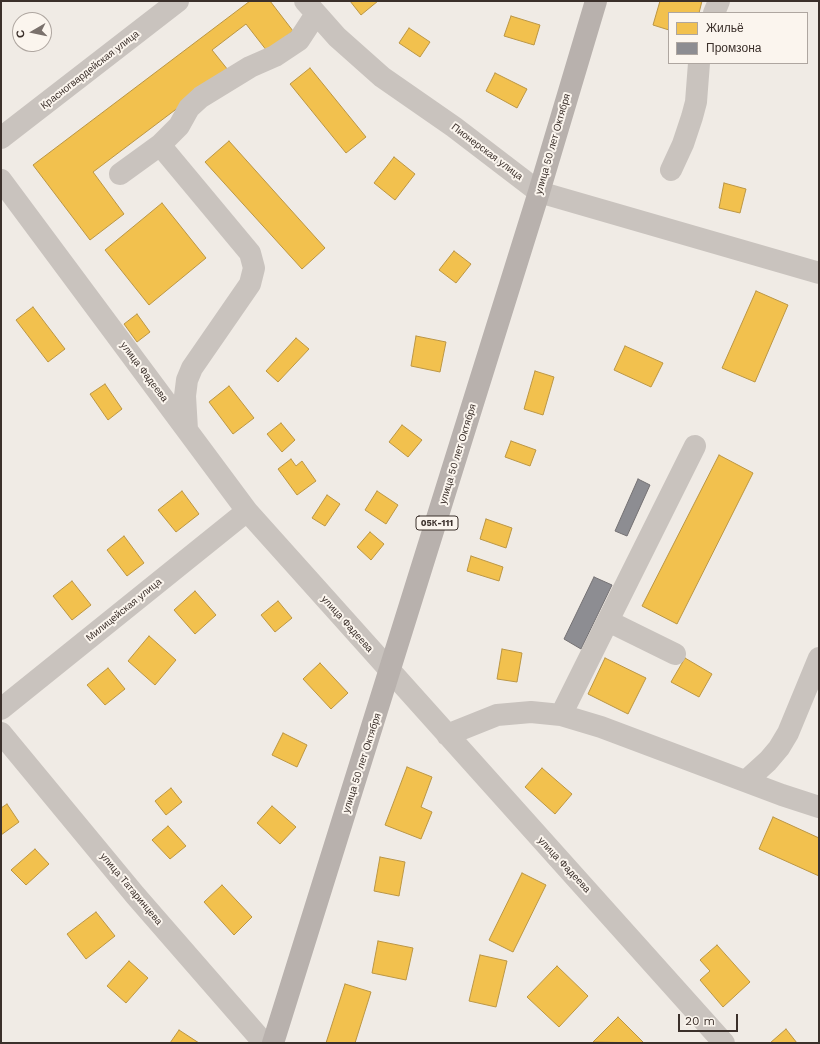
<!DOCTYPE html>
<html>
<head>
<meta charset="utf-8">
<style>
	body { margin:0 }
	#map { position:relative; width:820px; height:1044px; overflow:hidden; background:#f0ebe5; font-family:"Work Sans",sans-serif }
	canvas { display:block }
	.frame { position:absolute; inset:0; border:2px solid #3b302b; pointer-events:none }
	.legend { position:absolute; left:668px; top:12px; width:140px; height:52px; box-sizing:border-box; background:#fbf5ee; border:1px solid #aea6a0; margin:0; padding:5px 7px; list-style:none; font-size:12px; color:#3b302b }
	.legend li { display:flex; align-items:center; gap:8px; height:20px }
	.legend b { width:20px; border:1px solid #aea6a0 }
	.north { position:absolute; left:12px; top:12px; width:40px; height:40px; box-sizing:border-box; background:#fbf5ee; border:1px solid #aea6a0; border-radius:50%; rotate:261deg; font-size:11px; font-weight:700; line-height:16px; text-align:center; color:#3b302b }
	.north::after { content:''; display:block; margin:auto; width:14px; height:18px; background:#7a716c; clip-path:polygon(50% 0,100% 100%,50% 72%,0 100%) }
	.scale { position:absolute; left:678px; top:1014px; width:60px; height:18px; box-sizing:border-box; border:2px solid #3b302b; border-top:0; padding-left:5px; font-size:12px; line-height:14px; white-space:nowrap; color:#3b302b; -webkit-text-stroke:3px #fbf5ee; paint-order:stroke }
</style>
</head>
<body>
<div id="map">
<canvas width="820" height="1044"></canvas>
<div class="frame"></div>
<ul class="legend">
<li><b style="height:11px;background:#f2c14e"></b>Жильё</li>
<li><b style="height:11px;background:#8d8d92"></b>Промзона</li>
</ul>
<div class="north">С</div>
<div class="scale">20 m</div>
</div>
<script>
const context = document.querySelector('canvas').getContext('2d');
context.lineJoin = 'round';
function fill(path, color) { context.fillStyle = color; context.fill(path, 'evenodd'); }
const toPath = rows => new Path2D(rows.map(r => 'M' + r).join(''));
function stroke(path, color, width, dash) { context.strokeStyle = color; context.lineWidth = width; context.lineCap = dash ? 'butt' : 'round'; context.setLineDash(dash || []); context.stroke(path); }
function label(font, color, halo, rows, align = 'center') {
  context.font = font + ' "Work Sans",sans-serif'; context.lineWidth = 4; context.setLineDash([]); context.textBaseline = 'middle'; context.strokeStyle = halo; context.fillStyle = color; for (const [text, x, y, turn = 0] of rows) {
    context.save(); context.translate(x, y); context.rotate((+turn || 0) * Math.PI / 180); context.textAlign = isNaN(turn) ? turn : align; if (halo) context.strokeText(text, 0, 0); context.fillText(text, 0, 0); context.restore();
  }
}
const homes = toPath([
	[250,1,270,1,293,31,267,51,246,24,212,50,228,70,93,172,124,214,90,240,33,165,250,1],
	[350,1,378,1,361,15,350,1],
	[660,1,702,1,699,13,669,13,669,30,653,25,660,1],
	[511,16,540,25,534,45,504,36,511,16],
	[409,28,430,42,420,57,399,43,409,28],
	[310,68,366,137,346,153,290,84,310,68],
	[495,73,527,89,517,108,486,91,495,73],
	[229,141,325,248,302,269,205,162,229,141],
	[394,157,415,174,395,200,374,183,394,157],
	[724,183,746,189,740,213,719,208,724,183],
	[162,203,206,258,149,305,105,250,162,203],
	[454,251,471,264,456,283,439,270,454,251],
	[756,291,788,305,755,382,722,368,756,291],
	[33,307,65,349,48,362,16,320,33,307],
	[137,314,150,332,137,342,124,324,137,314],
	[416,336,446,342,440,372,411,366,416,336],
	[296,338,309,349,278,382,266,371,296,338],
	[625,346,663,363,651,387,614,370,625,346],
	[535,371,554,377,543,415,524,409,535,371],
	[105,384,122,409,108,420,90,394,105,384],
	[229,386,254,418,233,434,209,402,229,386],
	[281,423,295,440,282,452,267,434,281,423],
	[402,425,422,440,408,457,389,442,402,425],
	[511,441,536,450,530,466,505,457,511,441],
	[719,455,753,473,677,624,642,606,719,455],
	[291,459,296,466,302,461,316,481,297,495,278,469,291,459],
	[182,491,199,514,176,532,158,510,182,491],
	[377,491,398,505,386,524,365,510,377,491],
	[327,495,340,504,325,526,312,518,327,495],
	[486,519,512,528,506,548,480,539,486,519],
	[370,532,384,544,371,560,357,547,370,532],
	[124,536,144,563,127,576,107,550,124,536],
	[471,556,503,567,499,581,467,571,471,556],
	[72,581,91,605,72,620,53,596,72,581],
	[195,591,216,615,195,634,174,610,195,591],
	[278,601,292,618,275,632,261,615,278,601],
	[149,636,176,660,155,685,128,661,149,636],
	[502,649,522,653,517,682,497,679,502,649],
	[605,658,646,678,628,714,588,694,605,658],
	[685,658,712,674,699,697,671,682,685,658],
	[320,663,348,693,331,709,303,679,320,663],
	[108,668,125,689,105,705,87,685,108,668],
	[283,733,307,745,297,767,272,755,283,733],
	[407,767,432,777,421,807,432,812,421,839,385,825,407,767],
	[542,768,572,794,555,814,525,787,542,768],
	[171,788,182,802,166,815,155,801,171,788],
	[7,804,19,822,1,835,1,808,7,804],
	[272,806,296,827,280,844,257,823,272,806],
	[773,817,819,838,819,876,759,849,773,817],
	[168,826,186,846,170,859,152,840,168,826],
	[35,849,49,864,26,885,11,870,35,849],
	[380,857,405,862,399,896,374,891,380,857],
	[522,873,546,885,513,952,489,940,522,873],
	[222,885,252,917,234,935,204,902,222,885],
	[96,912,115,936,86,959,67,934,96,912],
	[378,941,413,948,406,980,372,973,378,941],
	[717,945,750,982,723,1007,700,980,710,971,700,960,717,945],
	[480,955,507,961,496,1007,469,1001,480,955],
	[129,961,148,978,126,1003,107,986,129,961],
	[557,966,588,996,559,1027,527,997,557,966],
	[345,984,371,992,355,1043,326,1043,345,984],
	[618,1017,644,1043,593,1042,618,1017],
	[786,1029,797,1043,770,1043,786,1029],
	[179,1030,199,1043,170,1043,179,1030]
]);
fill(homes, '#f2c14e');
stroke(homes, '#bb9644', 1);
const industry = toPath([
	[638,479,650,485,627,536,615,531,638,479],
	[594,577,612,585,581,649,564,639,594,577]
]);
fill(industry, '#8d8d92');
stroke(industry, '#747173', 1);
stroke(toPath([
	[305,1,337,37,382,77,454,127,539,192,819,273],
	[714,13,719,1],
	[1,138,178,1],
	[160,145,250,253,254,268,250,284,192,368,187,380,185,396,187,430],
	[671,170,683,144,692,117,696,102,699,63],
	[120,174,160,145,179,126,189,108,201,97,250,67,275,56,299,40,316,14],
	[1,180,247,511,724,1043],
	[608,621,675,654],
	[1,709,247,511],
	[561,715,695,446],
	[1,733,135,895,264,1043],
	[447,735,497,715,531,712,561,715,601,727,782,795,819,807],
	[746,781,768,761,779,748,788,733,819,658]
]), '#c9c3be', 22);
stroke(toPath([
	[273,1043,539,192,596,1]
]), '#b8b1ad', 22);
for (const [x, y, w] of [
	[437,523,42]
]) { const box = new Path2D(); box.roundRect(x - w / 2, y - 7, w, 14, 3); context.fillStyle = '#fbf5ee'; context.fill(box); stroke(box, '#3b302b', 1); }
label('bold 9px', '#3b302b', null, [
	["05К-111",437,523]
]);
label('10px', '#3b302b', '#fbf5ee', [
	["Красногвардейская улица",90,70,-38],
	["улица 50 лет Октября",553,144,-74],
	["Пионерская улица",487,152,37],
	["улица Фадеева",144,372,53],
	["улица 50 лет Октября",458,454,-73],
	["Милицейская улица",124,610,-39],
	["улица Фадеева",347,624,48],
	["улица 50 лет Октября",362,763,-72],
	["улица Фадеева",564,865,47],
	["улица Татаринцева",131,889,50]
]);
</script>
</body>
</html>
